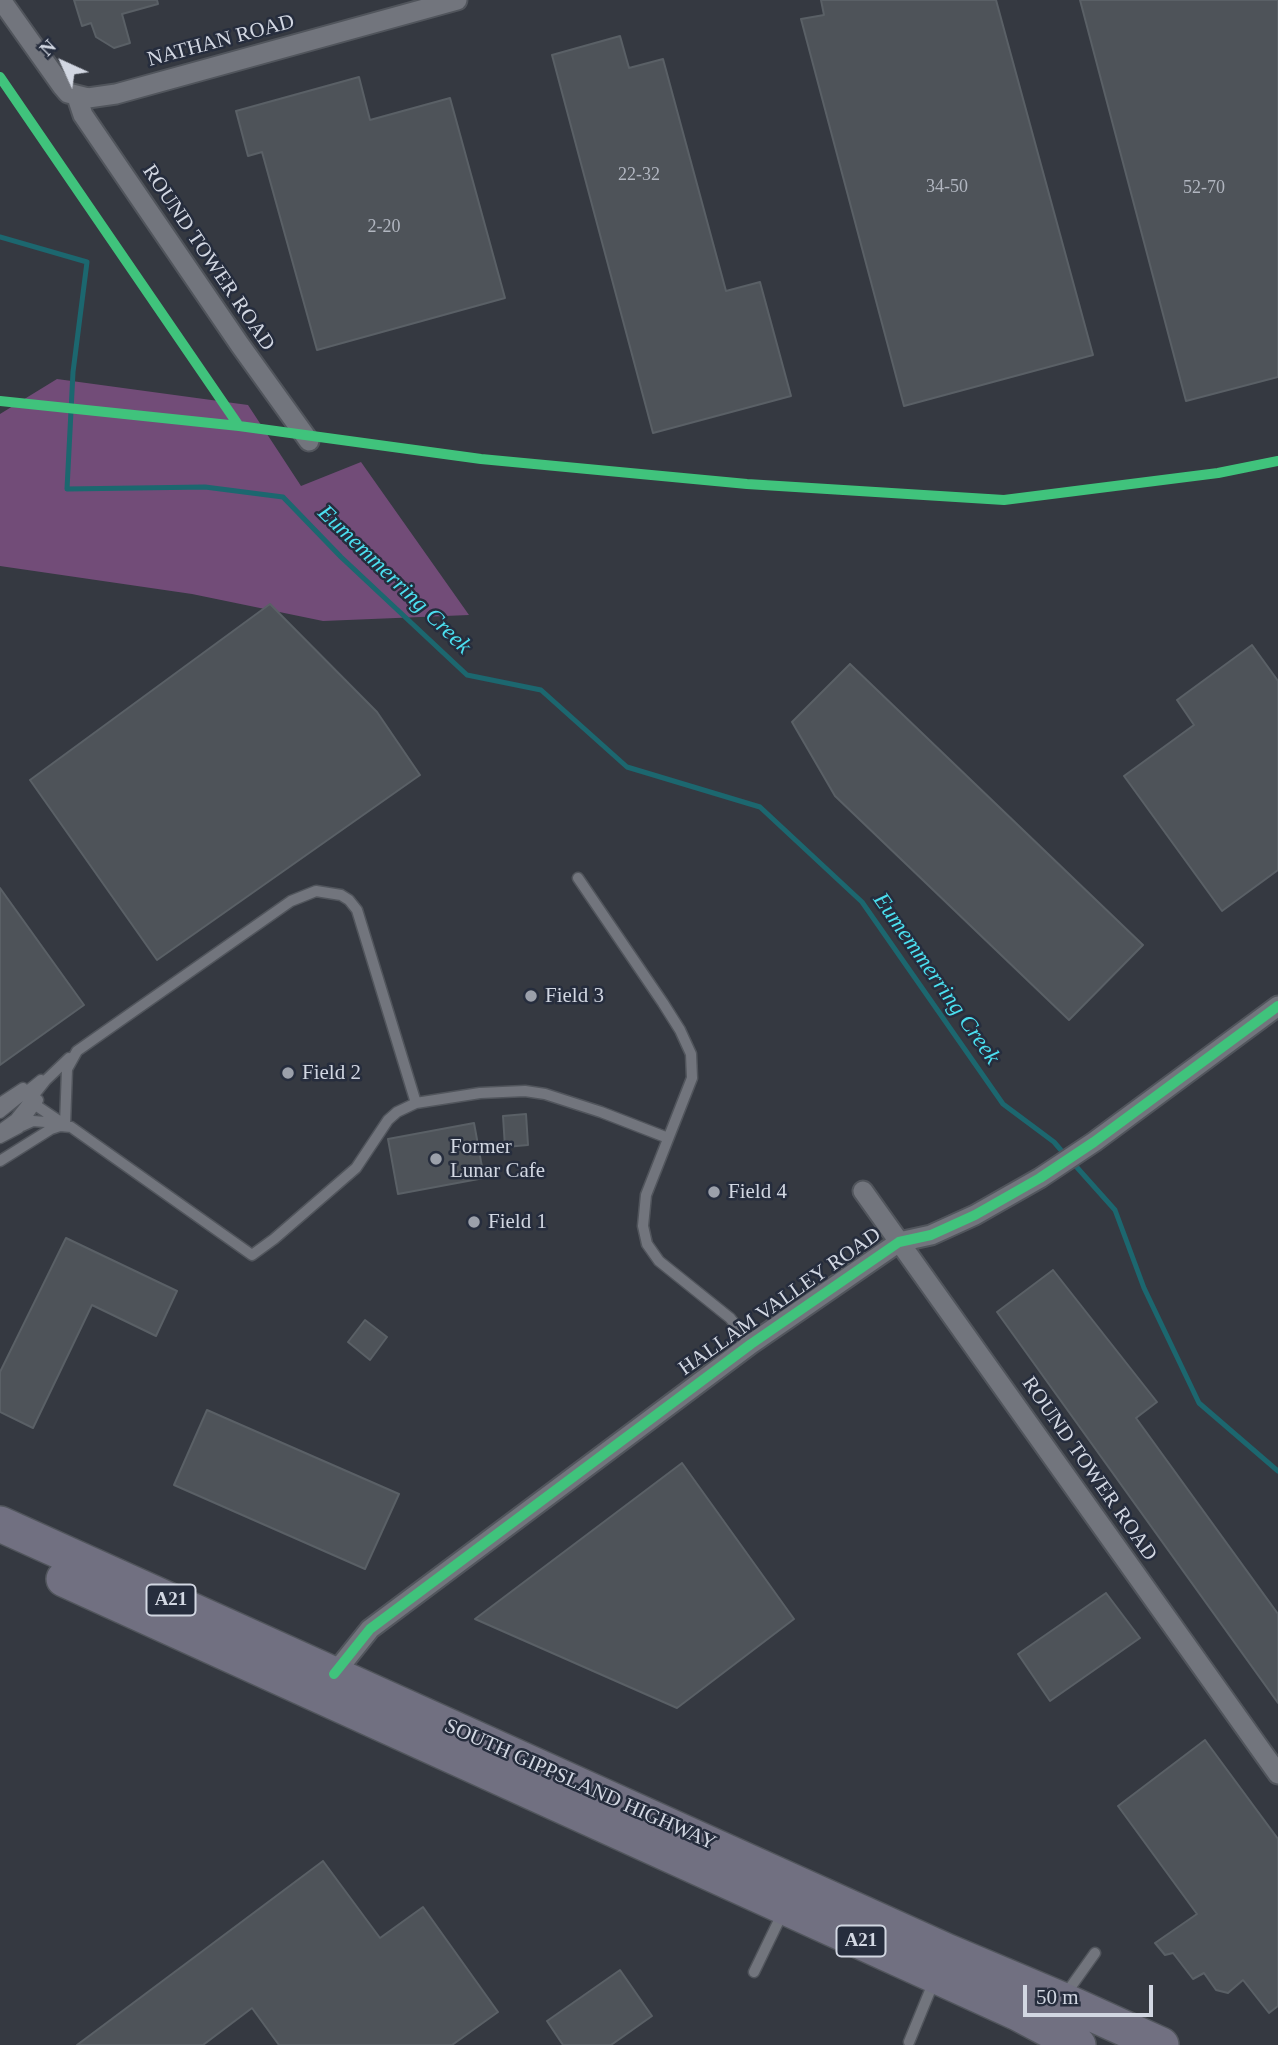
<!DOCTYPE html>
<html>
<head>
<meta charset="utf-8">
<style>
	body { margin:0 }
	#map { position:relative; width:1278px; height:2045px; overflow:hidden; background:#353941; font-family:"Times New Roman",serif }
	canvas { display:block }
	.north { position:absolute; left:28px; top:28px; width:70px; height:70px; -webkit-text-stroke:5px #262d3d; paint-order:stroke; rotate:315deg; font-size:19px; font-weight:700; line-height:28px; text-align:center; color:#d2d7e2 }
	.north::after { content:''; display:block; margin:auto; width:24px; height:32px; background:#d2d7e2; clip-path:polygon(50% 0,100% 100%,50% 72%,0 100%) }
	.scale { position:absolute; left:1023px; top:1985px; width:130px; height:32px; box-sizing:border-box; border:4px solid #d2d7e2; border-top:0; padding-left:9px; font-size:21px; line-height:24px; white-space:nowrap; color:#d2d7e2; -webkit-text-stroke:5px #262d3d; paint-order:stroke }
</style>
</head>
<body>
<div id="map">
<canvas width="1278" height="2045"></canvas>
<div class="north">N</div>
<div class="scale">50 m</div>
</div>
<script>
const context = document.querySelector('canvas').getContext('2d');
context.lineJoin = 'round';
function fill(path, color) { context.fillStyle = color; context.fill(path, 'evenodd'); }
const toPath = rows => new Path2D(rows.map(r => 'M' + r).join(''));
function stroke(path, color, width, dash) { context.strokeStyle = color; context.lineWidth = width; context.lineCap = dash ? 'butt' : 'round'; context.setLineDash(dash || []); context.stroke(path); }
function label(font, color, halo, rows, align = 'center') {
  context.font = font + ' "Times New Roman",serif'; context.lineWidth = 5; context.setLineDash([]); context.textBaseline = 'middle'; context.strokeStyle = halo; context.fillStyle = color; for (const [text, x, y, turn = 0] of rows) {
    context.save(); context.translate(x, y); context.rotate((+turn || 0) * Math.PI / 180); context.textAlign = isNaN(turn) ? turn : align; if (halo) context.strokeText(text, 0, 0); context.fillText(text, 0, 0); context.restore();
  }
}
fill(toPath([
	[57,379,248,405,301,486,361,462,469,615,323,621,192,594,0,566,0,414]
]), '#724c78');
stroke(toPath([
	[0,237,87,262,73,372,67,489,205,487,283,497,341,557,467,675,541,690,627,767,760,807,862,902,1003,1104,1054,1142,1066,1156],
	[1073,1163,1115,1210,1144,1288,1199,1403,1278,1471]
]), '#1c676f', 5);
const building = toPath([
	[74,0,157,0,158,4,122,14,130,43,114,48,96,37,91,23,82,26,74,0],
	[821,0,996,0,1093,355,904,406,801,19,824,15,821,0],
	[1080,0,1278,0,1278,377,1186,401,1080,0],
	[620,36,629,68,663,59,726,291,760,282,791,396,653,433,552,55,620,36],
	[359,77,370,120,450,98,505,298,317,350,262,152,248,156,236,111,359,77],
	[270,604,377,712,420,775,157,960,30,780,270,604],
	[1252,645,1278,681,1278,870,1222,911,1124,776,1194,725,1177,700,1252,645],
	[850,664,1143,945,1069,1020,835,796,792,722,850,664],
	[0,888,84,1005,0,1065,0,888],
	[526,1114,528,1145,505,1147,503,1116,526,1114],
	[474,1123,484,1178,398,1194,388,1139,474,1123],
	[66,1238,177,1291,156,1336,92,1305,33,1428,0,1412,0,1372,66,1238],
	[1053,1270,1157,1402,1136,1418,1278,1614,1278,1703,997,1312,1053,1270],
	[365,1320,387,1337,370,1360,348,1342,365,1320],
	[207,1410,399,1494,365,1569,174,1485,207,1410],
	[682,1463,794,1619,677,1708,475,1619,682,1463],
	[1106,1593,1140,1638,1050,1701,1018,1654,1106,1593],
	[1205,1740,1278,1839,1278,2006,1269,2013,1243,1980,1228,1993,1216,1990,1204,1973,1193,1979,1173,1953,1165,1955,1155,1943,1197,1914,1118,1806,1205,1740],
	[323,1861,380,1938,423,1907,498,2012,452,2045,279,2045,252,2008,203,2045,77,2045,323,1861],
	[620,1970,652,2016,611,2045,563,2045,547,2021,620,1970]
]);
fill(building, '#4e5359');
stroke(building, '#5a6066', 2);
const lane = toPath([
	[578,878,663,1003,680,1030,691,1054,692,1078,646,1195,643,1226,647,1244,659,1261,730,1318,751,1344],
	[31,1102,65,1125],
	[0,1103,23,1088],
	[0,1113,41,1080],
	[65,1125,67,1069,77,1051,291,901,316,891,341,895,349,900,357,910,416,1103],
	[22,1126,33,1121,58,1123],
	[0,1130,15,1119,46,1080,69,1058],
	[0,1138,19,1128,38,1100],
	[0,1161,51,1129,60,1126,71,1127,252,1255,274,1239,356,1168,388,1120,397,1112,416,1103,480,1093,525,1091,545,1094,601,1112,668,1138],
	[754,1972,783,1912],
	[1065,1995,1095,1953],
	[909,2042,934,1981]
]);
const street = toPath([
	[1,0,62,86,68,93,88,98,116,94,457,0],
	[77,97,83,115,240,345,309,441],
	[863,1191,1278,1774],
	[334,1674,370,1629,751,1344,899,1242,931,1235,975,1215,1040,1178,1094,1142,1278,1006]
]);
const highway = toPath([
	[0,1524,948,1952,1062,2000,1161,2045],
	[64,1579,1018,2013,1078,2045]
]);
stroke(lane, '#51555c', 13);
stroke(street, '#51555c', 23);
stroke(highway, '#51555c', 38);
stroke(lane, '#72757d', 10);
stroke(street, '#72757d', 19);
stroke(highway, '#717081', 35);
stroke(toPath([
	[0,77,239,426],
	[0,401,239,426,481,459,747,484,1004,500,1218,473,1278,461],
	[334,1674,370,1629,751,1344,899,1242,931,1235,975,1215,1040,1178,1094,1142,1278,1006]
]), '#40c37c', 10);
for (const [x, y, r, color] of [
	[531,996,7,"#9ba0aa"],
	[288,1073,7,"#9ba0aa"],
	[436,1159,7,"#9ba0aa"],
	[714,1192,7,"#9ba0aa"],
	[474,1222,7,"#9ba0aa"]
]) { const dot = new Path2D(); dot.arc(x, y, r, 0, 2 * Math.PI); context.fillStyle = color; context.fill(dot); stroke(dot, '#262d3d', 2.5); }
label('18px', '#b1b6c0', null, [
	["22-32",639,175],
	["34-50",947,187],
	["52-70",1204,188],
	["2-20",384,227]
]);
for (const [x, y, w] of [
	[171,1600,49],
	[861,1941,49]
]) { const box = new Path2D(); box.roundRect(x - w / 2, y - 15.5, w, 31, 5); context.fillStyle = '#262d3d'; context.fill(box); stroke(box, '#d2d7e2', 2); }
label('bold 19px', '#d2d7e2', null, [
	["A21",171,1600],
	["A21",861,1941]
]);
label('21px', '#d2d7e2', '#262d3d', [
	["NATHAN ROAD",221,41,-15],
	["ROUND TOWER ROAD",208,258,56],
	["HALLAM VALLEY ROAD",780,1302,-35],
	["ROUND TOWER ROAD",1089,1469,55],
	["SOUTH GIPPSLAND HIGHWAY",580,1785,24]
]);
label('21px', '#d2d7e2', '#262d3d', [
	["Field 3",545,996],
	["Field 2",302,1073],
	["Former",450,1147],
	["Lunar Cafe",450,1171],
	["Field 4",728,1192],
	["Field 1",488,1222]
], 'left');
label('italic 23px', '#4be0f0', '#262d3d', [
	["Eumemmerring Creek",394,580,44],
	["Eumemmerring Creek",936,979,55]
]);
</script>
</body>
</html>
